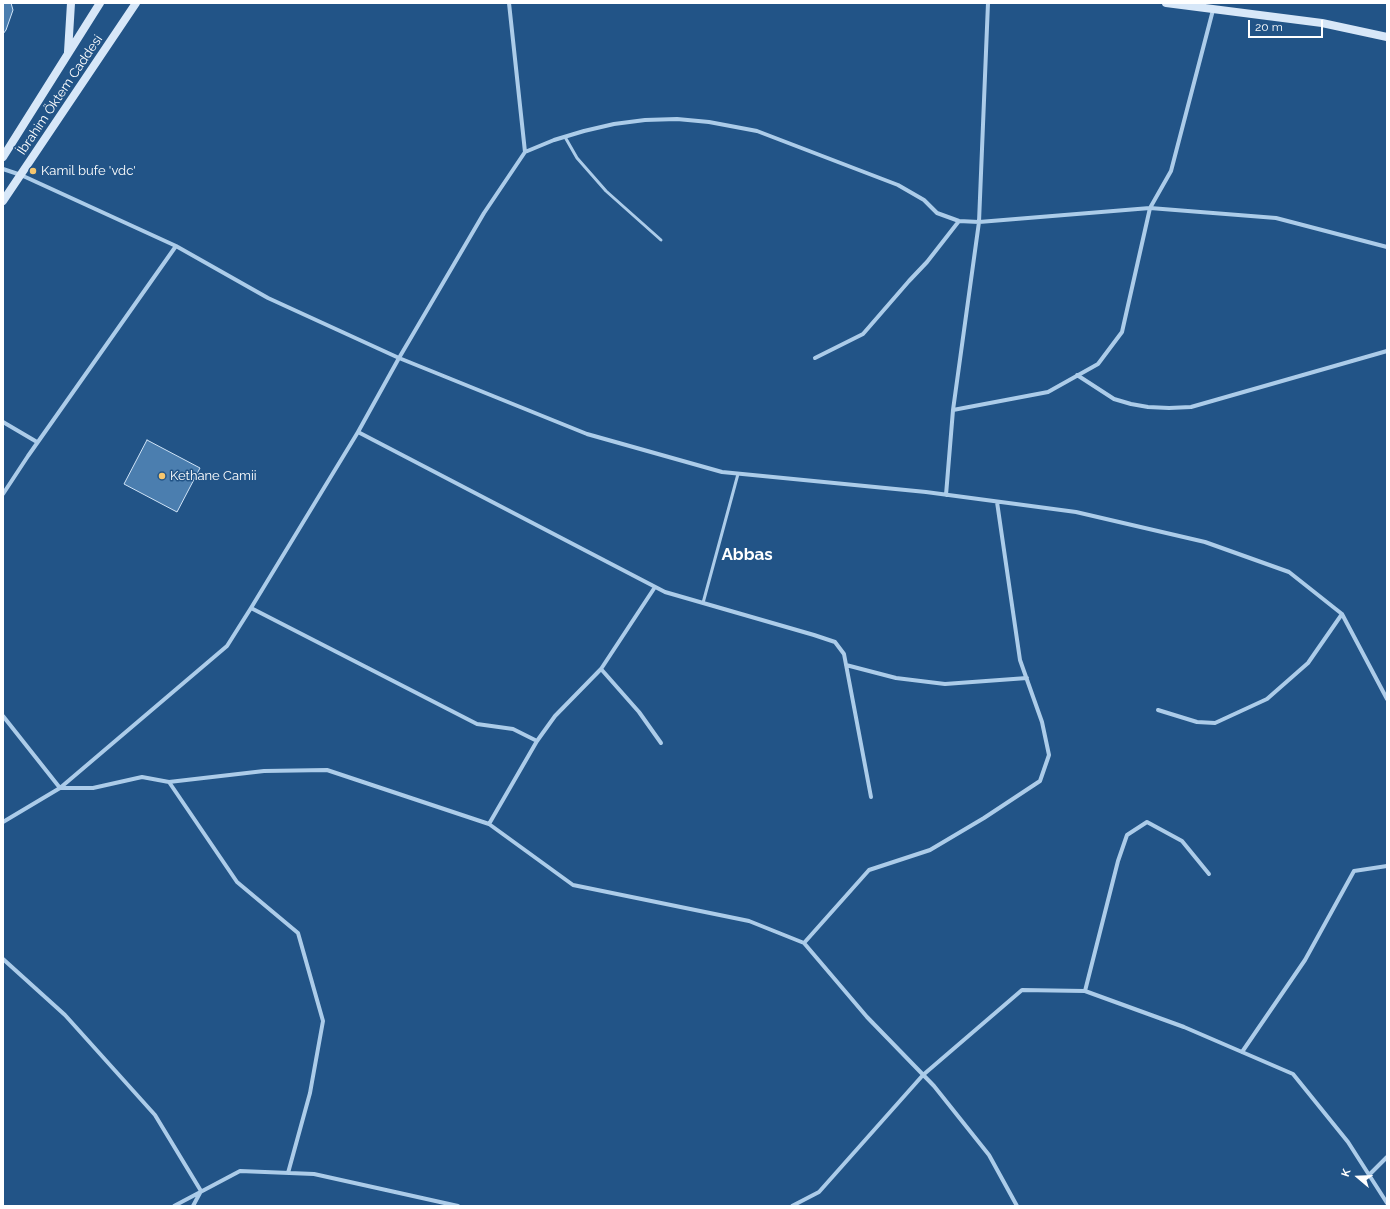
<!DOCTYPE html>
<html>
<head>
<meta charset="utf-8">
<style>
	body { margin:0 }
	#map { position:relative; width:1390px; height:1209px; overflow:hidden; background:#225487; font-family:Raleway,sans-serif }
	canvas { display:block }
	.frame { position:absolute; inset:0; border:4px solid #fff; pointer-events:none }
	.north { position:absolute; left:1338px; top:1157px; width:40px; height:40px; -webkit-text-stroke:3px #225487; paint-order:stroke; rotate:289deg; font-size:11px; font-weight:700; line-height:16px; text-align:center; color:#fff }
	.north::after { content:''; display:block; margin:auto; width:14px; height:18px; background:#fff; clip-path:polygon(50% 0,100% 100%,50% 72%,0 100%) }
	.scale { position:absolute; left:1248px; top:20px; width:75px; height:18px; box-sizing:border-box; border:2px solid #fff; border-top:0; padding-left:5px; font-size:12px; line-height:14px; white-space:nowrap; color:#fff; -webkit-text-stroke:3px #225487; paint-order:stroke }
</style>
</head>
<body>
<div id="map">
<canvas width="1390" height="1209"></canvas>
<div class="frame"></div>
<div class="north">K</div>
<div class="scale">20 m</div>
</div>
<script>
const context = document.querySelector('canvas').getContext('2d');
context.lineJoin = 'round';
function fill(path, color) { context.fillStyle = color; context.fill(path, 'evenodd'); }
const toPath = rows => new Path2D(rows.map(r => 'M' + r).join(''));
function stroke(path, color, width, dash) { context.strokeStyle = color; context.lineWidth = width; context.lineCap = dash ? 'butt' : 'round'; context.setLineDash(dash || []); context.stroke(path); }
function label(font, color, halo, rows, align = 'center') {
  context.font = font + ' Raleway,sans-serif'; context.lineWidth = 3; context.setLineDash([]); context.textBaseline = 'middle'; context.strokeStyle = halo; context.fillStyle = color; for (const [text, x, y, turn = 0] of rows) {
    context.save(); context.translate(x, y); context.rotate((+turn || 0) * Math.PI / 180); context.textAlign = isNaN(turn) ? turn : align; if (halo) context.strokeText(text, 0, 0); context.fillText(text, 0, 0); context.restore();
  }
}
const building = toPath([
	[3,3,11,3,13,10,6,30,3,34,3,3],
	[147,440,200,468,177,512,124,484,147,440]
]);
fill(building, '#4b7eaf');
stroke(building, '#d0e4f7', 1);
stroke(toPath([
	[565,137,577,158,606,191,661,240],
	[703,603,738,474]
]), '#accce9', 3);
stroke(toPath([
	[525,152,554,140,584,131,614,124,645,120,677,119,709,122,757,131,898,185,924,200,937,213,959,221,979,222,988,3],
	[3,169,21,175,176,246,268,298,399,358,587,434,722,472,926,492,1076,512,1205,542,1289,572,1342,614,1387,699],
	[815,358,863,334,909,281,927,262,959,221],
	[1077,375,1114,399,1131,404,1148,407,1169,408,1191,407,1387,351],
	[953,410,1048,392,1098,364,1122,332,1150,208,1276,218,1387,247],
	[3,422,37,442],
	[358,432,665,592,814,635,835,642,844,654,871,797],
	[3,494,28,456,176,246],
	[946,495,953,410,979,222,1150,208,1171,171,1213,10],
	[251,608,477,724,513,729,537,741],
	[846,665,896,678,945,684,1027,678],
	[601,669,639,712,661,743],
	[1158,710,1197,722,1215,723,1267,699,1308,663,1342,614],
	[3,716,60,788,93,788,142,777,169,782,264,771,327,770,489,824,573,885,749,921,804,943,867,1017,934,1086,989,1155,1017,1206],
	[169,782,237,882,298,933,323,1021,310,1093,288,1173],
	[3,822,60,788,227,646,251,608,358,432,399,358,484,213,525,152,509,3],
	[489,824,537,741,555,716,601,669,655,587],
	[804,943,869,870,930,850,984,818,1040,781,1049,755,1042,722,1020,660,997,502],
	[3,959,65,1015,155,1115,201,1191,193,1206],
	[1085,991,1118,861,1127,835,1147,822,1182,841,1209,874],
	[1242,1052,1305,960,1354,871,1387,866],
	[1369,1175,1387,1157],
	[174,1206,240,1171,314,1174,458,1206],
	[792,1206,819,1192,923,1075,1022,990,1085,991,1184,1027,1293,1074,1348,1142,1387,1203]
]), '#accce9', 4);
stroke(toPath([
	[1166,3,1322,23,1387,37],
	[68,52,71,3],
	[3,157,100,3],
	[3,201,136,3]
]), '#d7e7f8', 8);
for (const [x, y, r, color] of [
	[33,171,4,"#f5c66e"],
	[162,476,4,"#f5c66e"]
]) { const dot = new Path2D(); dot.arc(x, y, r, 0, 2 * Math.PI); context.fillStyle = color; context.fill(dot); stroke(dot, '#225487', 1.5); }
label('13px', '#fff', '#225487', [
	["İbrahim Öktem Caddesi",60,95,-56]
]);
label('13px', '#fff', '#225487', [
	["Kamil bufe 'vdc'",41,171],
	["Kethane Camii",170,476]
], 'left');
label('bold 17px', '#fff', '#225487', [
	["Abbas",747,555]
]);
</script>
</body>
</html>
